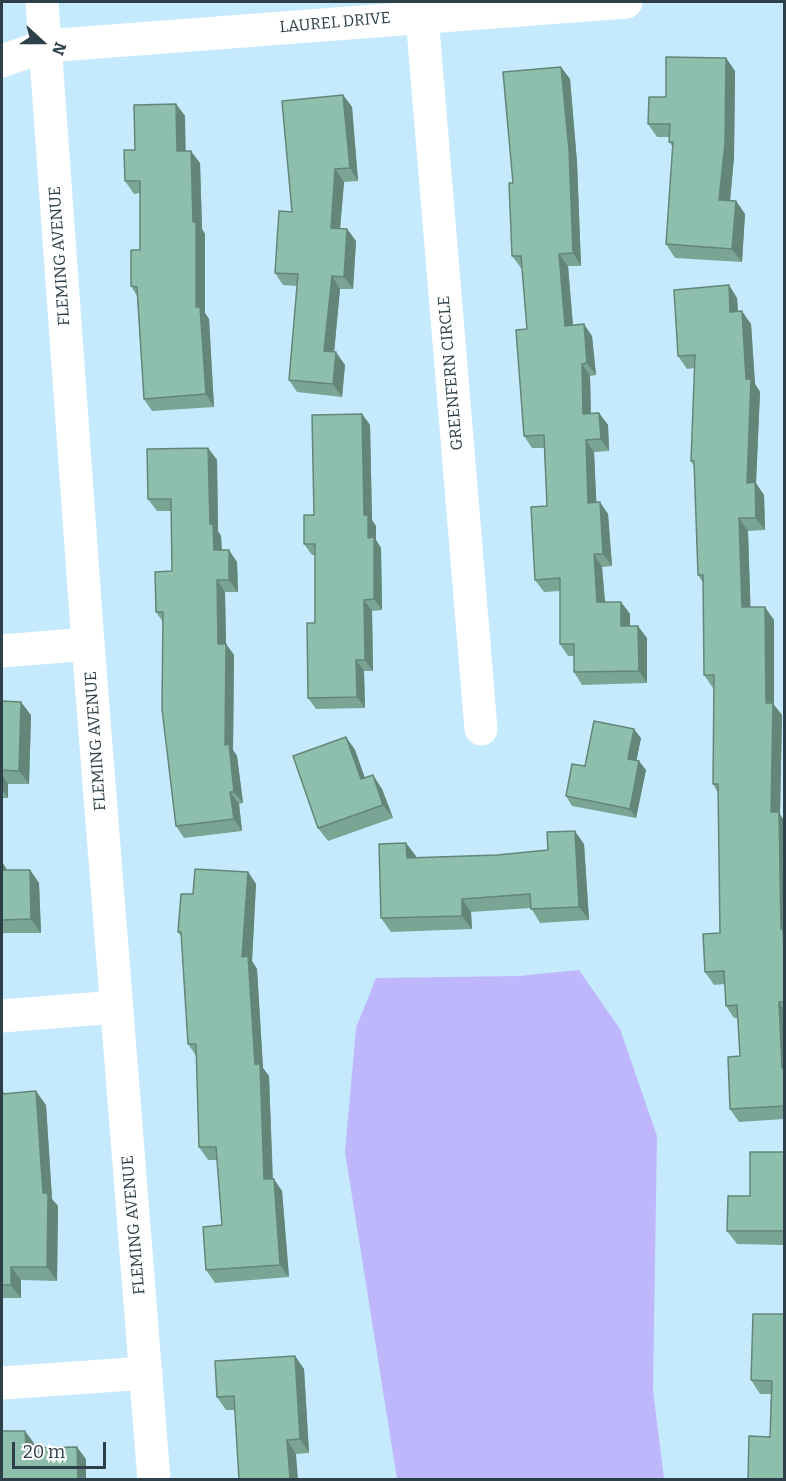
<!DOCTYPE html>
<html>
<head>
<meta charset="utf-8">
<style>
	body { margin:0 }
	#map { position:relative; width:786px; height:1481px; overflow:hidden; background:#c5eafd; font-family:Bitter,serif }
	canvas { display:block }
	.frame { position:absolute; inset:0; border:3px solid #2d4049; pointer-events:none }
	.north { position:absolute; left:12px; top:12px; width:60px; height:60px; -webkit-text-stroke:4px #fff; paint-order:stroke; rotate:111deg; font-size:16px; font-weight:700; line-height:24px; text-align:center; color:#2d4049 }
	.north::after { content:''; display:block; margin:auto; width:21px; height:27px; background:#2d4049; clip-path:polygon(50% 0,100% 100%,50% 72%,0 100%) }
	.scale { position:absolute; left:12px; top:1442px; width:94px; height:27px; box-sizing:border-box; border:3px solid #2d4049; border-top:0; padding-left:8px; font-size:18px; line-height:21px; white-space:nowrap; color:#2d4049; -webkit-text-stroke:4px #fff; paint-order:stroke }
</style>
</head>
<body>
<div id="map">
<canvas width="786" height="1481"></canvas>
<div class="frame"></div>
<div class="north">N</div>
<div class="scale">20 m</div>
</div>
<script>
const context = document.querySelector('canvas').getContext('2d');
context.lineJoin = 'round';
function fill(path, color) { context.fillStyle = color; context.fill(path, 'evenodd'); }
const toPath = rows => new Path2D(rows.map(r => 'M' + r).join(''));
function stroke(path, color, width, dash) { context.strokeStyle = color; context.lineWidth = width; context.lineCap = dash ? 'butt' : 'round'; context.setLineDash(dash || []); context.stroke(path); }
function label(font, color, halo, rows, align = 'center') {
  context.font = font + ' Bitter,serif'; context.lineWidth = 6; context.setLineDash([]); context.textBaseline = 'middle'; context.strokeStyle = halo; context.fillStyle = color; for (const [text, x, y, turn = 0] of rows) {
    context.save(); context.translate(x, y); context.rotate((+turn || 0) * Math.PI / 180); context.textAlign = isNaN(turn) ? turn : align; if (halo) context.strokeText(text, 0, 0); context.fillText(text, 0, 0); context.restore();
  }
}
fill(toPath([
	[579,970,620,1029,657,1136,653,1390,664,1479,397,1479,345,1152,356,1028,376,978,519,976]
]), '#bfb7fc');
stroke(toPath([
	[422,16,481,729],
	[2,61,45,46,626,2],
	[2,651,88,644],
	[2,1016,116,1007],
	[2,1383,146,1373]
]), '#fff', 33);
stroke(toPath([
	[42,2,88,644,154,1480]
]), '#fff', 33);
fill(toPath([
	[726,58,735,71,734,157,730,200,736,201,745,214,742,262,675,258,666,244,673,147,669,142,670,137,657,137,648,124,666,97],
	[561,67,570,79,577,162,581,266,568,266,573,325,592,336,596,375,590,376,591,413,599,413,608,425,609,451,594,452,596,502,608,514,612,566,602,567,605,602,621,602,630,614,630,626,647,638,647,683,582,685,574,672,574,656,568,656,560,644,560,591,544,592,535,580,547,506,544,448,532,448,524,436,527,329,522,268,521,268,512,256,513,183],
	[343,95,352,107,358,181,344,182,340,229,347,229,356,241,353,289,340,289,334,352,345,365,342,397,297,392,289,380,297,286,283,285,275,273,292,212],
	[176,104,185,116,185,151,200,163,202,229,205,234,205,313,209,319,214,407,152,411,144,399,137,296,131,286,140,250,140,193,134,194,125,181,135,150],
	[729,285,737,298,738,312,751,324,755,384,760,392,756,484,764,495,765,530,748,531,750,607,774,620,774,705,782,715,780,814,784,821,784,1119,739,1122,730,1109,740,1056,738,1018,734,1018,726,1006,725,984,714,985,705,972,720,933,718,793,713,784,714,688,713,688,704,675,704,584,698,575,694,466,691,461,695,368,687,369,678,356],
	[362,414,370,425,372,520,376,526,376,540,381,548,382,610,372,611,373,671,364,671,365,708,316,709,308,698,315,623,315,555,312,555,304,544,314,515],
	[208,448,217,460,218,531,221,536,222,550,237,562,238,592,225,592,226,644,234,655,233,750,237,756,243,803,239,804,242,831,184,838,176,826,163,622,156,612,172,571,171,511,157,511,148,499],
	[2,701,31,715,29,784,8,784,8,798,2,798],
	[346,737,355,750,365,778,382,789,393,818,328,841,318,828],
	[641,738,636,760,646,770,636,818,572,806,566,796,585,766],
	[406,843,416,858,497,855,548,850,584,844,589,920,540,923,531,908,471,912,472,929,391,932,381,918],
	[2,862,7,870,30,870,39,883,41,933,2,933],
	[248,872,256,884,252,961,257,969,263,1068,269,1076,273,1179,282,1191,289,1277,215,1283,206,1270,222,1225,217,1160,208,1160,199,1147,197,1057,188,1044,181,936,178,932,193,894],
	[2,1088,4,1093,46,1105,52,1199,58,1206,57,1281,21,1280,21,1298,2,1298],
	[784,1152,784,1245,737,1244,727,1231,750,1196],
	[784,1314,770,1437,771,1394,760,1394,751,1380],
	[295,1356,304,1369,309,1453,296,1454,235,1410,226,1410,217,1397]
]), '#7aa494');
fill(toPath([
	[726,58,735,71,734,157,729,213,719,200],
	[561,67,570,79,577,162,581,266,573,253],
	[343,95,352,107,358,181,350,168],
	[176,104,185,116,186,163,177,151],
	[191,151,200,163,202,229,205,234,205,313,209,319,214,407,206,394,196,307],
	[335,169,344,182,339,240,331,228],
	[736,201,745,214,742,262,732,249],
	[347,229,356,241,353,289,344,277],
	[559,254,568,266,574,338,565,326],
	[332,276,340,289,333,364,324,351],
	[729,285,737,298,739,325,730,312],
	[742,311,751,324,755,384,760,392,756,483,764,495,765,530,756,518,747,483,746,379],
	[584,324,592,336,596,375,587,363],
	[336,352,345,365,342,397,333,384],
	[582,364,590,376,591,426,583,414],
	[599,413,608,425,609,451,601,439],
	[362,414,370,425,372,520,376,526,376,540,381,548,382,610,374,599,364,515],
	[586,440,594,452,597,515,588,503],
	[208,448,217,460,218,531,221,536,222,562,214,550,210,524],
	[600,502,608,514,612,566,603,554],
	[739,518,748,531,751,620,742,607],
	[229,550,237,562,238,592,229,580],
	[594,554,602,567,606,614,597,602],
	[217,580,225,592,226,644,234,655,233,750,237,756,243,803,234,792,225,745,218,644],
	[364,600,372,611,373,671,365,660],
	[621,602,630,614,630,638,621,626],
	[765,607,774,620,774,705,782,715,780,814,784,821,784,951,781,929,771,812,766,703],
	[638,626,647,638,647,683,639,671],
	[356,660,364,671,365,708,357,697],
	[21,702,31,715,29,784,19,771],
	[634,729,641,738,635,768,628,759],
	[346,737,355,750,370,793,361,779],
	[639,761,646,770,636,818,630,809],
	[2,775,8,784,8,798,2,789],
	[373,775,382,789,393,818,383,805],
	[230,792,239,804,242,831,234,819],
	[575,831,584,844,589,920,579,907],
	[406,843,416,856,416,871,407,858],
	[2,862,7,870,2,875],
	[30,870,39,883,41,933,31,919],
	[248,872,256,884,252,961,257,969,263,1068,269,1076,273,1192,264,1179,255,1064,242,957],
	[462,899,471,912,472,929,462,916],
	[779,1002,784,1010,784,1072,782,1068],
	[36,1091,46,1105,52,1199,58,1206,57,1281,47,1267],
	[274,1179,282,1191,289,1277,280,1265],
	[11,1267,21,1280,21,1298,11,1285],
	[295,1356,304,1369,309,1453,300,1439],
	[25,1431,34,1443,35,1460,26,1448],
	[287,1440,296,1454,298,1479,290,1479],
	[77,1447,86,1459,86,1479,78,1479]
]), '#638678');
const building = toPath([
	[666,57,726,58,725,143,719,200,736,201,732,249,666,244,673,142,669,142,670,124,648,124,649,97,666,97,666,57],
	[561,67,569,150,573,253,559,254,565,326,584,324,587,363,582,364,583,414,599,413,601,439,586,440,588,503,600,502,603,554,594,554,597,602,621,602,621,626,638,626,639,671,574,672,574,644,560,644,560,578,535,580,531,507,547,506,544,435,524,436,516,330,527,329,521,256,512,256,509,183,513,183,503,72,561,67],
	[343,95,350,168,335,169,331,228,347,229,344,277,332,276,324,351,336,352,333,384,289,380,298,274,275,273,279,211,292,212,282,101,343,95],
	[176,104,177,151,191,151,193,222,196,222,196,307,200,307,206,394,144,399,137,287,131,286,131,250,140,250,140,181,125,181,124,150,135,150,134,105,176,104],
	[729,285,730,312,742,311,746,379,751,379,747,483,755,482,756,518,739,518,742,607,765,607,766,703,773,703,771,812,779,812,781,929,783,929,784,951,784,1002,779,1002,782,1068,784,1068,784,1106,730,1109,728,1057,740,1056,737,1005,726,1006,724,971,705,972,703,934,720,933,718,784,713,784,714,675,704,675,703,575,698,575,694,461,691,461,695,355,678,356,674,290,729,285],
	[362,414,364,515,368,515,368,538,374,537,374,599,364,600,365,660,356,660,357,697,308,698,307,623,315,623,315,544,304,544,304,515,314,515,312,415,362,414],
	[208,448,210,524,213,524,214,550,229,550,229,580,217,580,218,644,226,644,225,745,229,744,234,792,230,792,234,819,176,826,162,709,163,612,156,612,155,572,172,571,171,499,148,499,147,449,208,448],
	[2,701,21,702,19,771,2,770,2,701],
	[594,721,634,729,628,759,639,761,630,809,566,796,572,764,585,766,594,721],
	[346,737,361,779,373,775,383,805,318,828,293,756,346,737],
	[575,831,579,907,531,909,530,894,462,899,462,916,381,918,379,844,406,843,407,858,497,855,548,850,547,832,575,831],
	[195,869,248,872,242,957,248,956,255,1064,260,1064,264,1179,274,1179,280,1265,206,1270,203,1227,222,1225,216,1147,199,1147,196,1044,188,1044,181,932,178,932,181,894,193,894,195,869],
	[2,870,30,870,31,919,2,920,2,870],
	[36,1091,43,1193,48,1193,47,1267,11,1267,11,1285,2,1285,2,1094,36,1091],
	[750,1152,784,1152,784,1231,727,1231,728,1196,750,1196,750,1152],
	[753,1314,784,1314,784,1479,748,1479,749,1436,770,1437,772,1381,751,1380,753,1314],
	[295,1356,300,1439,287,1440,290,1479,239,1479,234,1396,217,1397,215,1361,295,1356],
	[2,1431,25,1431,26,1448,77,1447,78,1479,2,1479,2,1431]
]);
fill(building, '#8ebfac');
stroke(building, '#638678', 1.5);
label('16px', '#2d4049', '#fff', [
	["LAUREL DRIVE",335,23,-5],
	["FLEMING AVENUE",60,256,-94],
	["GREENFERN CIRCLE",451,373,-95],
	["FLEMING AVENUE",96,741,-94],
	["FLEMING AVENUE",134,1225,-95]
]);
</script>
</body>
</html>
